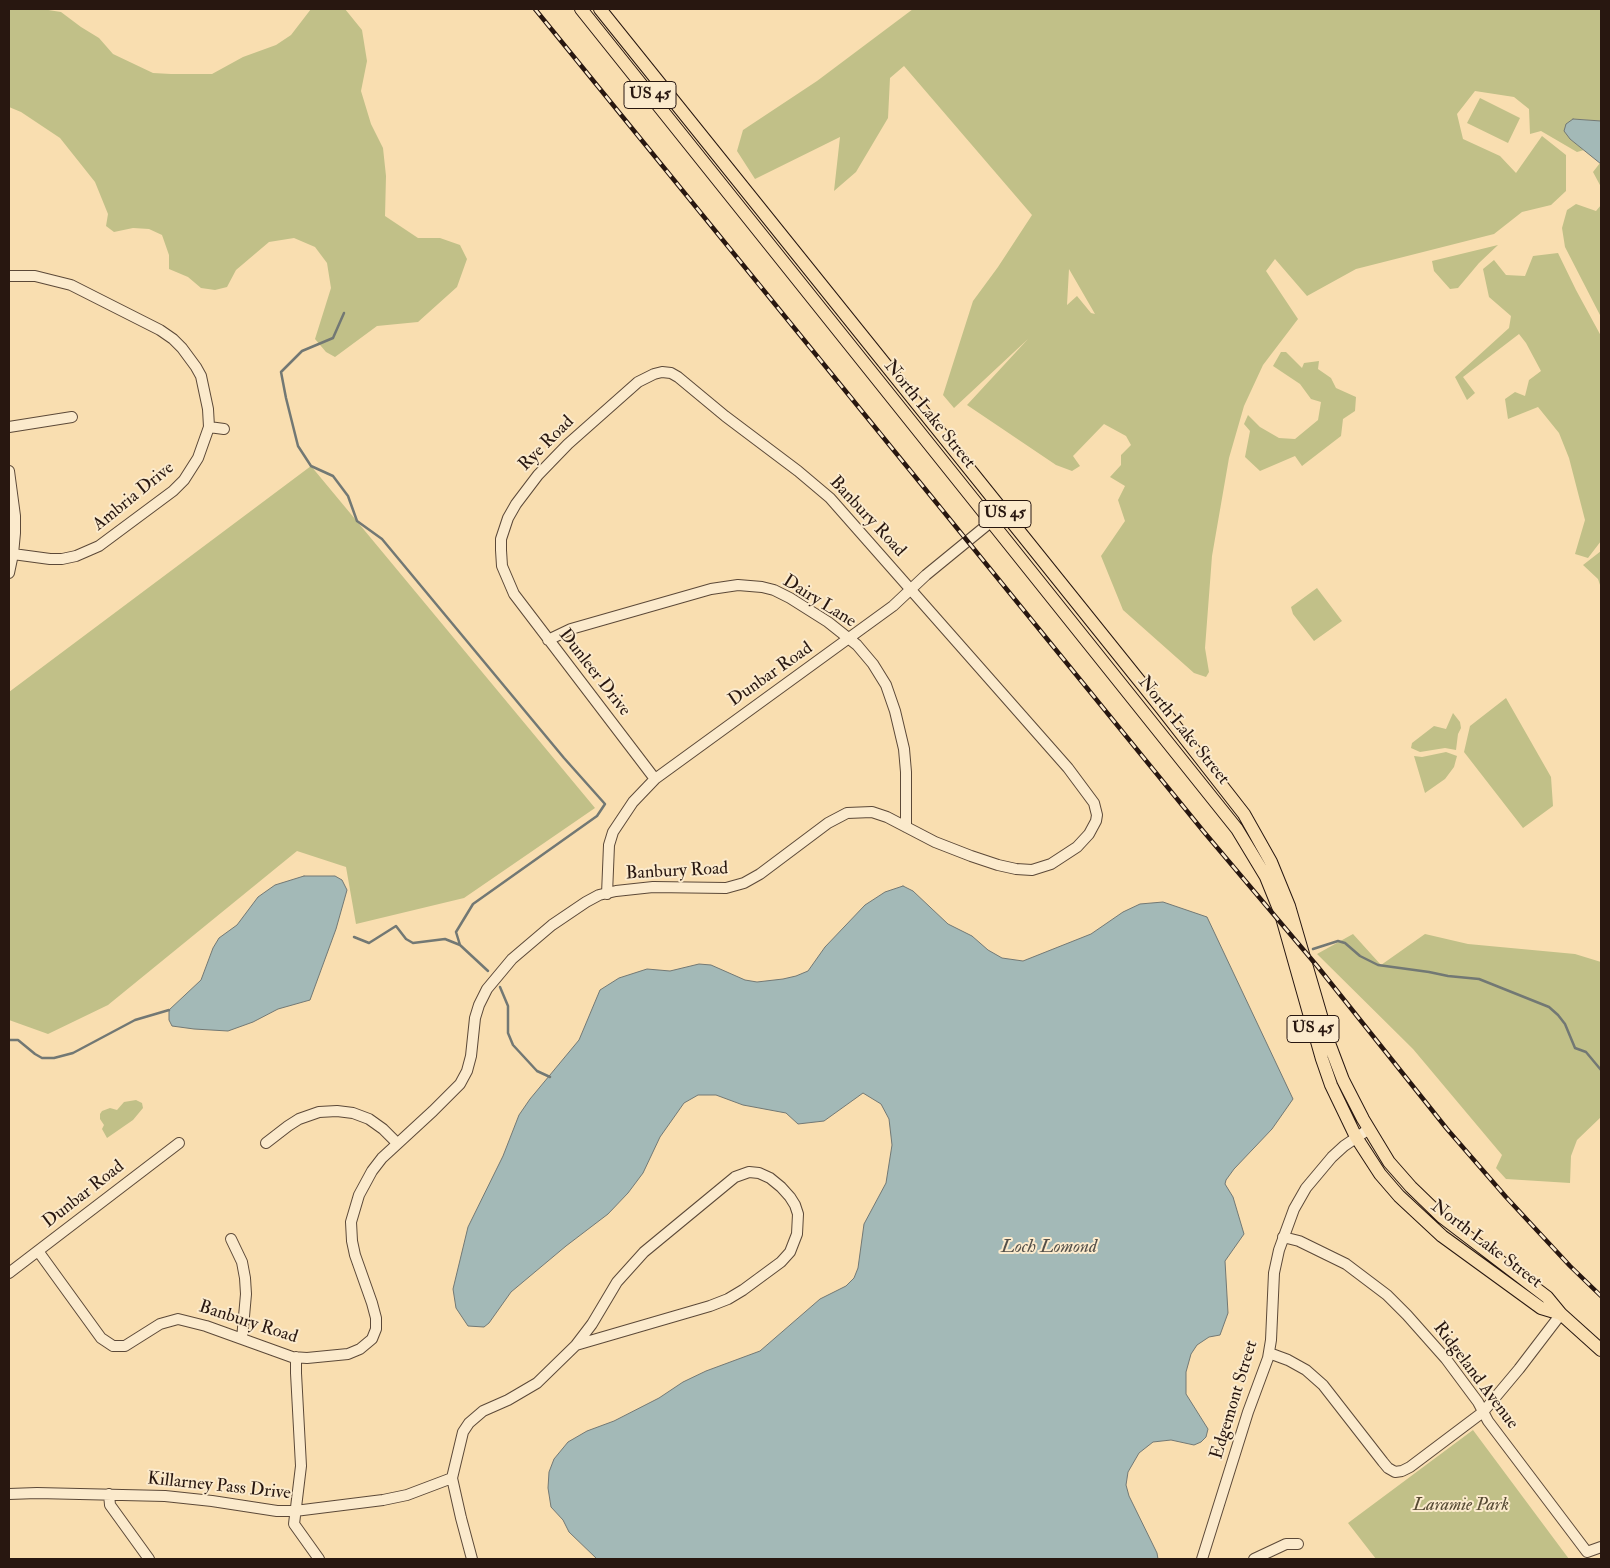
<!DOCTYPE html>
<html>
<head>
<meta charset="utf-8">
<style>
	body { margin:0 }
	#map { position:relative; width:1610px; height:1568px; overflow:hidden; background:#f9deb0; font-family:"IM FELL Double Pica",serif }
	canvas { display:block }
	.frame { position:absolute; inset:0; border:10px solid #281710; pointer-events:none }
</style>
</head>
<body>
<div id="map">
<canvas width="1610" height="1568"></canvas>
<div class="frame"></div>
</div>
<script>
const context = document.querySelector('canvas').getContext('2d');
context.lineJoin = 'round';
function fill(path, color) { context.fillStyle = color; context.fill(path, 'evenodd'); }
const toPath = rows => new Path2D(rows.map(r => 'M' + r).join(''));
function stroke(path, color, width, dash) { context.strokeStyle = color; context.lineWidth = width; context.lineCap = dash ? 'butt' : 'round'; context.setLineDash(dash || []); context.stroke(path); }
function label(font, color, halo, rows, align = 'center') {
  context.font = font + ' "IM FELL Double Pica",serif'; context.lineWidth = 4; context.setLineDash([]); context.textBaseline = 'middle'; context.strokeStyle = halo; context.fillStyle = color; for (const [text, x, y, turn = 0] of rows) {
    context.save(); context.translate(x, y); context.rotate((+turn || 0) * Math.PI / 180); context.textAlign = isNaN(turn) ? turn : align; if (halo) context.strokeText(text, 0, 0); context.fillText(text, 0, 0); context.restore();
  }
}
fill(toPath([
	[9,9,42,9,61,12,81,27,99,38,113,54,153,73,171,74,212,74,243,57,276,45,291,35,311,9,345,9,362,30,367,61,361,91,371,124,383,148,386,176,385,216,418,238,440,238,460,245,467,259,457,287,418,322,377,326,335,357,326,352,315,339,331,288,327,263,315,247,294,238,269,242,236,270,227,287,215,290,201,288,188,277,169,269,169,255,162,235,149,229,133,228,114,232,106,226,108,214,95,182,60,138,21,112,9,107],
	[913,9,1601,9,1601,121,1573,119,1570,139,1584,150,1577,152,1541,131,1530,134,1529,109,1514,97,1475,91,1457,114,1463,139,1500,156,1516,173,1542,136,1566,155,1566,191,1551,205,1522,212,1494,234,1356,269,1307,296,1275,259,1266,271,1298,319,1263,365,1244,406,1229,458,1212,556,1205,648,1209,672,1206,677,1194,673,1123,610,1101,556,1125,521,1118,500,1125,486,1110,477,1121,465,1121,455,1131,445,1126,436,1104,424,1073,456,1080,466,1072,471,1056,465,967,405,1028,339,954,408,943,395,973,301,998,267,1032,215,904,66,890,78,888,118,856,172,834,191,840,137,755,179,737,151,743,130,817,81],
	[1069,269,1095,314,1091,313,1077,296,1067,305],
	[1480,98,1520,118,1508,143,1467,123],
	[1600,163,1601,164,1601,187,1593,172],
	[1576,204,1596,211,1601,205,1601,317,1565,247,1562,228,1567,210],
	[1498,245,1479,263,1458,288,1450,289,1434,271,1432,261],
	[1558,253,1576,290,1601,336,1601,541,1588,558,1575,554,1585,520,1569,458,1559,433,1538,407,1508,419,1505,399,1515,392,1525,396,1529,380,1541,371,1526,343,1519,334,1463,377,1475,393,1467,400,1455,377,1509,328,1511,316,1489,297,1483,269,1494,260,1506,275,1525,276,1533,256],
	[1281,352,1286,352,1302,368,1304,363,1319,361,1318,369,1331,378,1336,388,1356,397,1355,411,1343,419,1341,436,1302,466,1295,456,1260,471,1245,457,1250,431,1244,424,1248,415,1260,427,1279,438,1295,439,1318,420,1321,402,1311,399,1300,384,1273,366],
	[311,466,595,808,464,898,356,924,346,867,297,851,108,1005,48,1034,9,1020,9,692],
	[1601,551,1601,588,1598,579,1583,565],
	[1317,588,1342,621,1314,641,1293,614,1291,607],
	[1506,698,1551,777,1553,806,1523,828,1464,752,1470,726],
	[1453,713,1460,722,1461,728,1458,734,1456,750,1445,748,1420,752,1411,748,1412,743,1434,726,1446,729],
	[1446,752,1457,756,1454,767,1445,779,1425,793,1414,756,1422,757],
	[1353,934,1381,965,1425,934,1468,944,1575,954,1601,962,1601,1117,1577,1140,1571,1156,1570,1183,1506,1179,1496,1168,1502,1155,1413,1049,1317,954],
	[136,1100,142,1103,143,1108,133,1120,107,1138,102,1129,104,1125,100,1119,100,1114,102,1111,110,1108,117,1110,124,1102],
	[1473,1430,1569,1559,1376,1559,1348,1523]
]), '#c1c088');
const water = toPath([
	[1573,119,1601,121,1601,164,1570,139,1564,131,1566,124,1573,119],
	[304,876,335,876,342,880,347,890,336,929,310,1000,278,1009,253,1022,228,1031,194,1029,172,1026,169,1020,169,1010,201,980,213,948,219,938,237,925,258,897,275,885,304,876],
	[903,886,913,891,948,924,972,936,988,950,1002,958,1023,961,1091,934,1123,912,1140,904,1163,902,1207,917,1293,1099,1272,1129,1234,1169,1226,1180,1225,1184,1233,1197,1244,1234,1225,1261,1228,1313,1220,1335,1209,1337,1197,1345,1191,1354,1186,1372,1186,1394,1208,1429,1206,1437,1201,1442,1194,1445,1171,1440,1153,1442,1139,1453,1128,1472,1126,1485,1129,1496,1157,1553,1158,1559,597,1559,569,1532,563,1520,551,1507,548,1488,549,1472,554,1459,568,1442,587,1431,614,1421,659,1398,683,1382,706,1371,760,1351,820,1299,846,1286,854,1278,858,1268,864,1224,886,1183,892,1145,889,1119,881,1104,863,1093,824,1121,798,1124,786,1113,743,1105,716,1095,698,1095,684,1103,660,1137,643,1173,628,1193,608,1214,566,1246,511,1292,489,1323,484,1327,468,1326,456,1308,453,1289,468,1227,503,1156,519,1115,530,1099,579,1040,600,990,619,978,647,969,670,971,699,964,711,965,745,980,757,982,783,979,796,976,808,971,825,947,865,905,885,892,903,886]
]);
fill(water, '#a3b9b7');
stroke(water, '#727874', 1);
stroke(toPath([
	[344,313,333,338,302,351,281,372,286,398,298,446,311,466,333,476,348,496,357,521,382,539,564,758,605,804,597,816,473,904,456,932,460,945],
	[354,937,369,943,396,926,406,939,413,943,445,939,460,945,488,971],
	[1313,949,1338,941,1345,943,1360,956,1378,965,1429,972,1448,976,1479,979,1549,1007,1558,1015,1565,1024,1575,1048,1586,1052,1601,1070],
	[500,987,508,1006,508,1033,513,1045,537,1071,550,1077],
	[9,1040,18,1040,35,1054,42,1058,54,1058,73,1053,135,1020,169,1010]
]), '#727874', 2.5);
const minor = toPath([
	[9,276,35,276,71,285,160,330,173,339,182,348,196,367,201,376,208,409,209,427,198,458,184,480,173,491,99,546,76,556,62,559,50,559,13,554],
	[9,427,72,417],
	[209,427,224,429],
	[9,471,15,516,15,533,13,554,9,573],
	[548,640,571,629,711,589,738,585,762,587,774,590,790,598,828,622,857,645,873,664,886,685,895,711,904,749,906,772,906,827],
	[607,894,609,845,613,832,633,802,655,779,893,606,926,575,1003,512],
	[266,1143,288,1126,299,1119,319,1112,337,1111,353,1113,369,1119,383,1129,397,1143],
	[749,1172,759,1173,770,1178,781,1187,790,1197,795,1205,798,1214,797,1234,790,1252,781,1262,743,1290,728,1299,710,1306,576,1345,592,1324,617,1282,644,1252,735,1177,749,1172],
	[1283,1237,1299,1241,1346,1264,1387,1295,1407,1315,1446,1359,1478,1402,1488,1421,1587,1552,1601,1547],
	[231,1239,242,1262,245,1278,246,1294,242,1339],
	[38,1251,101,1338,113,1346,125,1346,160,1324,178,1319,206,1326,292,1357,307,1358,348,1354,360,1349,372,1339,376,1329,376,1318,372,1303,355,1255,352,1241,351,1222,359,1195,372,1171,382,1158,433,1111,460,1084,467,1071,471,1056,475,1018,479,1005,487,989,512,959,552,925,586,902,599,895,616,891,653,887,726,888,744,883,760,874,828,823,847,813,872,812,887,817,935,842,971,856,998,865,1016,869,1032,870,1051,864,1077,847,1089,834,1096,821,1097,815,1094,803,1068,768,830,498,798,471,725,416,678,377,671,373,662,372,654,374,638,382,568,444,538,475,516,504,508,518,501,539,501,550,502,566,514,594,655,779],
	[9,1273,179,1143],
	[1269,1353,1288,1360,1306,1370,1323,1385,1383,1462,1388,1468,1395,1472,1402,1471,1410,1467,1483,1412,1519,1369,1561,1314],
	[296,1357,296,1373,301,1466,294,1524,319,1559],
	[9,1494,37,1493,165,1496,212,1501,277,1511,295,1511,383,1500,407,1495,452,1478],
	[109,1494,110,1505,149,1559],
	[472,1559,461,1518,452,1478,463,1432,469,1423,483,1411,508,1400,537,1383,576,1345],
	[1202,1559,1248,1412,1268,1358,1271,1340,1274,1273,1279,1250,1294,1209,1306,1188,1332,1157,1344,1146,1369,1129],
	[1254,1559,1286,1544,1298,1544]
]);
const major = toPath([
	[581,9,1237,829,1266,877,1281,914,1322,1059,1331,1085,1356,1137,1380,1174,1399,1196,1442,1236,1541,1308,1561,1314],
	[600,9,1162,709,1244,814,1271,862,1289,906,1329,1043,1343,1080,1363,1119,1389,1162,1411,1187,1442,1217,1547,1297,1561,1314,1601,1350]
]);
stroke(minor, '#5c4938', 12);
stroke(major, '#281710', 14);
stroke(minor, '#fbeacc', 10);
stroke(major, '#f9deb0', 12);
const rail = toPath([
	[535,9,1204,832,1318,967,1447,1129,1506,1197,1570,1266,1601,1296]
]);
stroke(rail, '#281710', 4.5);
stroke(rail, '#fbeacc', 2.5, [8]);
for (const [x, y, w] of [
	[650,95,52],
	[1005,514,52],
	[1313,1029,52]
]) { const box = new Path2D(); box.roundRect(x - w / 2, y - 13.5, w, 27, 4); context.fillStyle = '#fbeacc'; context.fill(box); stroke(box, '#281710', 1); }
label('bold 16px', '#281710', null, [
	["US 45",650,95],
	["US 45",1005,514],
	["US 45",1313,1029]
]);
label('18px', '#281710', '#fbeacc', [
	["North Lake Street",929,415,51],
	["Rye Road",547,444,-45],
	["Ambria Drive",134,497,-39],
	["Banbury Road",867,517,47],
	["Dairy Lane",819,602,32],
	["Dunleer Drive",594,673,52],
	["Dunbar Road",771,675,-35],
	["North Lake Street",1183,731,51],
	["Banbury Road",677,872,-3],
	["Dunbar Road",84,1195,-38],
	["North Lake Street",1486,1245,37],
	["Banbury Road",248,1323,18],
	["Ridgeland Avenue",1475,1376,53],
	["Edgemont Street",1235,1400,-73],
	["Killarney Pass Drive",219,1487,6]
]);
label('italic 18px', '#564a34', '#fbeacc', [
	["Laramie Park",1461,1506]
]);
label('italic 19px', '#53504a', '#fbeacc', [
	["Loch Lomond",1049,1248]
]);
</script>
</body>
</html>
